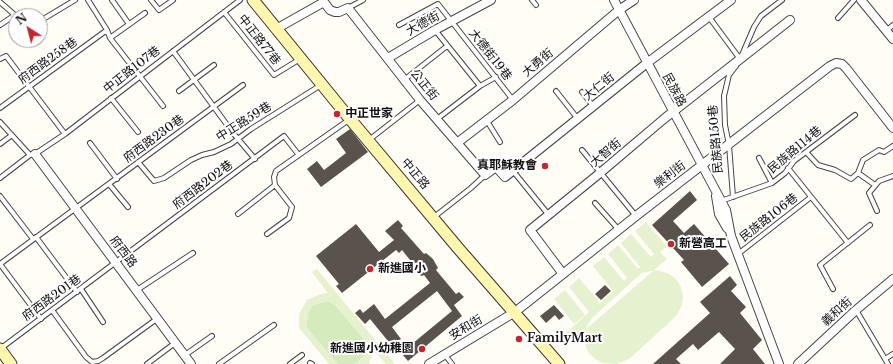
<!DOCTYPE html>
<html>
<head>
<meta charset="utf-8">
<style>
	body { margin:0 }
	#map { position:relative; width:893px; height:364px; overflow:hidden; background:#fffdf5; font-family:"Libre Baskerville",serif }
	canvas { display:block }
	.north { position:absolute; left:8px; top:8px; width:40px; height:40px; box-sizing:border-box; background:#fff; border:1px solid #a0a0a0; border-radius:50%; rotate:324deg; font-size:11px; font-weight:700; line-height:16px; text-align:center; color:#111 }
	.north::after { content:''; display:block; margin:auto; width:14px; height:18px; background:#c4262e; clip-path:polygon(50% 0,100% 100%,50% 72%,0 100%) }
</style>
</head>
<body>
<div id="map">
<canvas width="893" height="364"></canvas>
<div class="north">N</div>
</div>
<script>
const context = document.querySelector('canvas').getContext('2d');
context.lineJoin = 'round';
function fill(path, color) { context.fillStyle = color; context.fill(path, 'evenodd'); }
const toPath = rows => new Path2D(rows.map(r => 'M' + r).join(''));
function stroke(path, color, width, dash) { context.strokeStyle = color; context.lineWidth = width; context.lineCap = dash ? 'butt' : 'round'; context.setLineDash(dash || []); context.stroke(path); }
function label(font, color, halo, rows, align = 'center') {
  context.font = font + ' "Libre Baskerville","Noto Sans TC",serif'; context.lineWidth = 4; context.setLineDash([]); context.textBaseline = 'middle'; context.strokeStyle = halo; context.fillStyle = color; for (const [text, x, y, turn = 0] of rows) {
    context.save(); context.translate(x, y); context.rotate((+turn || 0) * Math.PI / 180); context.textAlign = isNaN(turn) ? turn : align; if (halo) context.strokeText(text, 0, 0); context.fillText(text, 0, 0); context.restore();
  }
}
fill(toPath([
	[328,301,335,305,365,340,366,347,364,356,359,361,355,364,337,364,307,328,307,321,308,313,313,305]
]), '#d5ebbd');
fill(toPath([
	[646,222,667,247,660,252,667,259,654,270,660,271,669,274,676,279,681,287,683,296,682,305,678,313,672,320,629,359,617,364,603,363,595,359,588,352,585,344,585,331,573,340,566,333,591,310,589,312,569,287,579,278,600,303,613,291,593,266,604,257,624,281,627,278,608,254,618,245,638,269,640,267,621,243,631,234,651,257,654,254,635,231],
	[651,271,653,271,586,329,587,326,592,318,635,279,642,273],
	[317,269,394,363,393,364,386,364,373,350,369,364,355,364,359,361,364,356,366,347,365,340,335,305,328,301,313,305,308,313,307,321,307,328,338,364,329,364,299,328,299,314,307,300,321,294,328,293,312,272],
	[565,290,585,315,574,324,554,299]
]), '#e6f2cf');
fill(toPath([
	[350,129,368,152,321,187,307,169,317,161,324,170,346,153,336,139],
	[690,191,697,200,673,221,684,233,694,224,729,264,702,287,681,262,684,260,652,225],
	[398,220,403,226,401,228,424,254,426,253,433,259,438,268,436,270,456,294,459,292,464,297,454,305,462,316,408,361,401,353,452,311,437,291,392,327,401,339,392,346,370,319,365,324,355,313,360,309,363,313,374,304,385,319,430,283,424,275,422,276,417,274,414,271,410,260,402,250,399,253,396,250,342,293,336,286,339,284,316,256,356,224,379,252,394,240,385,231],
	[730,276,737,285,731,291,746,307,740,313,762,340,753,349,765,364,720,364,735,349,719,332,698,350,693,344,676,359,681,364,653,364,710,313,700,302],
	[605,285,611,291,601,300,595,294],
	[554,305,564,316,559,320,555,315,546,323,540,316]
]), '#5a524d');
const lane = toPath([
	[88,0,107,30,110,38,163,106],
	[112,0,129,24],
	[151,0,159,10,173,0],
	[532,0,536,5],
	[0,2,16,16],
	[348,8,363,0],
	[224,12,274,75,300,59],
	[709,17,740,59],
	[838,18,854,0],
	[40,21,75,0],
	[0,25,15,15],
	[399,25,438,4,513,100],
	[435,30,480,86],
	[886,31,893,25],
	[110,38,145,13],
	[173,51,233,133,255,159],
	[742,55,754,27,761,16,782,0],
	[0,59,6,56,65,134],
	[404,80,447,46],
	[179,91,214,65],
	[556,91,578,119],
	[582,92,594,107],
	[111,98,138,132],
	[0,108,107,30],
	[437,119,480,86,496,77],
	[487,121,500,142],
	[0,122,30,155],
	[369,140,420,100],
	[90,143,117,179],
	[0,144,12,135],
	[582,150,636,216],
	[806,152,818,165,835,170,851,179,858,173,875,185],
	[759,158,772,183],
	[138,162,154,181,164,178,191,160,202,155,214,152,231,144,251,129,321,85],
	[788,168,848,243],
	[513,171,548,214],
	[858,173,863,160,879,150,884,152,893,146],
	[0,178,30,155,35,154,65,134,240,0],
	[109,184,128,207],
	[0,196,33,239],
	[733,197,729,145,725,125,724,96,729,75,736,66],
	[721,201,772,183,785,173,794,161,855,115],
	[595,203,619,230],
	[877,211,869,193,879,181,893,176],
	[238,214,275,185],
	[434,217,471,188,485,175],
	[267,234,289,218,292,207,275,185,274,177,276,171,350,119],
	[36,237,77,292],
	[738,254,811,197],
	[0,264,243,85],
	[0,264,41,319],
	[81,289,103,322],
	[833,289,820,265,870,225],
	[137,290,193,253],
	[52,310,86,357,92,362,98,361,103,358,158,318],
	[856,310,888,364],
	[0,349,284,136,298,154],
	[185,355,212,336],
	[445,355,452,364],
	[885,359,893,354],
	[310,363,312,364],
	[147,364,175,343],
	[219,364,274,325],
	[290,364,302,355]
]);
const street = toPath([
	[614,0,726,210,731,236,779,364],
	[861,0,893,39],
	[276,29,324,2,330,10,335,12,339,12,348,8,420,100,485,175,496,167,505,177,647,63,731,0],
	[388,58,435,30,491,0],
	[457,143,513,100,619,10,634,0],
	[35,154,191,364],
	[716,196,719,214,727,228],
	[563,274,530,230,600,173,665,118,790,20],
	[429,364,515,312,636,216,830,66,836,63,842,64,846,68,893,128],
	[798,364,856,310,893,279]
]);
const secondary = toPath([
	[253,0,350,119,458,248,559,364],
	[0,349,11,364]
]);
stroke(lane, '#444', 6);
stroke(street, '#444', 10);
stroke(secondary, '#333', 13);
stroke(lane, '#fff', 4);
stroke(street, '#fff', 8);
stroke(secondary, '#fff6b0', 11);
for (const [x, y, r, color] of [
	[337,114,4,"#c4262e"],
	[545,166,4,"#c4262e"],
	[671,244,4,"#c4262e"],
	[370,269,4,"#c4262e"],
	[519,339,4,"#c4262e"],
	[422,349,4,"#c4262e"]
]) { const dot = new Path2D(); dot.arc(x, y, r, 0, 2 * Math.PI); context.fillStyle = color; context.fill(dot); stroke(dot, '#fff', 1.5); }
label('12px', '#111', '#fff', [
	["大德街",423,24,-29],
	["中正路77巷",259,40,52],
	["大德街19巷",490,55,52],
	["府西路258巷",48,61,-36],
	["大勇街",538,63,-40],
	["中正路107巷",132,70,-38],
	["公正街",424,85,51],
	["大仁街",599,87,-39],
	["民族路",674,90,62],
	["中正路59巷",244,122,-32],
	["府西路230巷",154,139,-36],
	["民族路150巷",716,139,-95],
	["民族路114巷",795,150,-40],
	["大智街",606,153,-40],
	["中正路",415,174,50],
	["樂利街",670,175,-37],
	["府西路202巷",203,185,-37],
	["民族路106巷",769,218,-38],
	["府西路",123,252,53],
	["府西路201巷",52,298,-36],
	["義和街",837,312,-42],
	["安和街",466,328,-31]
]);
label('bold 12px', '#111', '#fff', [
	["中正世家",345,114],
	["真耶穌教會",537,166,"right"],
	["新營高工",679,244],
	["新進國小",378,269],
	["FamilyMart",527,339],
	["新進國小幼稚園",414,349,"right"]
], 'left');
</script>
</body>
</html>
